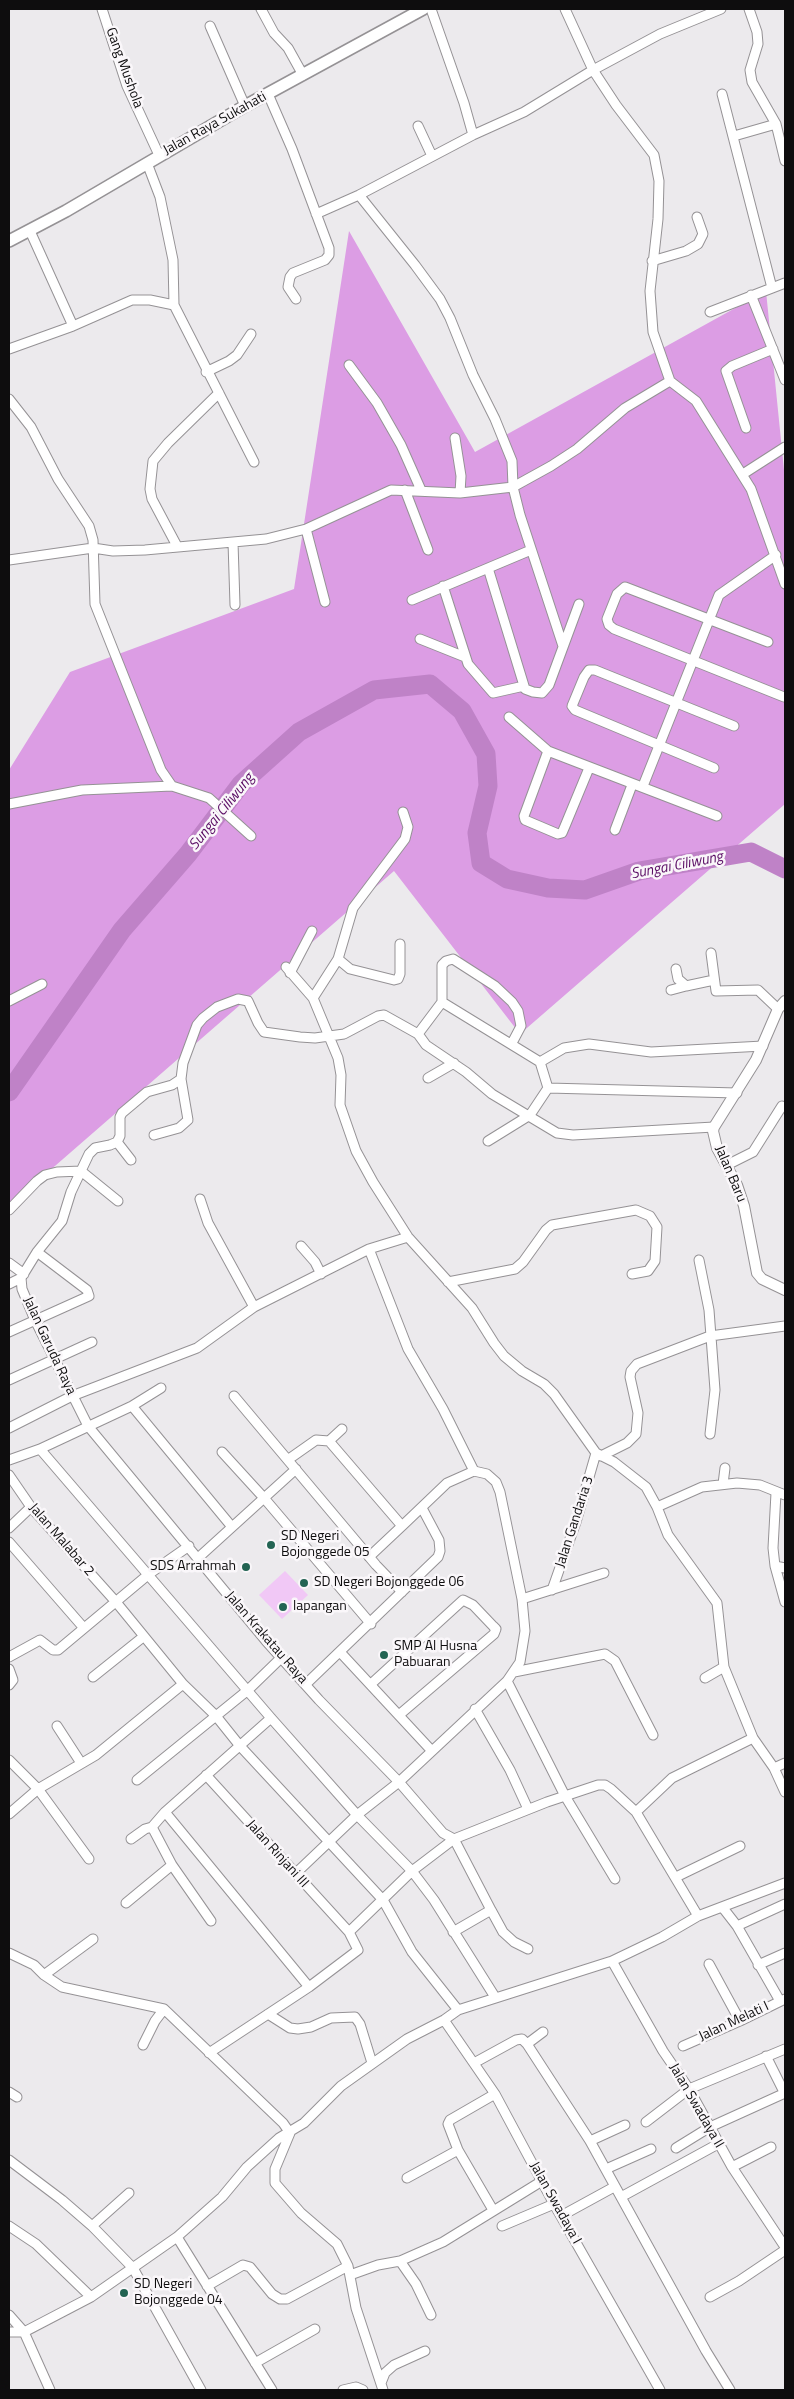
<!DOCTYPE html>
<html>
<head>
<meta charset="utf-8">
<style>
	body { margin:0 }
	#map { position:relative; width:794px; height:2399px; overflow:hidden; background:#eceaed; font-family:"Titillium Web",sans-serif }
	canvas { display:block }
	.frame { position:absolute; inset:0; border:10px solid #0e0d0e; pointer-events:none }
</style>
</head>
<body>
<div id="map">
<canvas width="794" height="2399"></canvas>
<div class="frame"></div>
</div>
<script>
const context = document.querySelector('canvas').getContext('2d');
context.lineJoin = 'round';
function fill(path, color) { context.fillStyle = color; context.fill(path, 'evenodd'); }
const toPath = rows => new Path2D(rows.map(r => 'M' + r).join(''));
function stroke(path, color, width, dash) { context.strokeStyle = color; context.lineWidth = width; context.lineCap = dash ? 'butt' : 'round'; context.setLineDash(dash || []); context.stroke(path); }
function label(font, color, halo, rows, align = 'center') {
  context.font = font + ' "Titillium Web",sans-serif'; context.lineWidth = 5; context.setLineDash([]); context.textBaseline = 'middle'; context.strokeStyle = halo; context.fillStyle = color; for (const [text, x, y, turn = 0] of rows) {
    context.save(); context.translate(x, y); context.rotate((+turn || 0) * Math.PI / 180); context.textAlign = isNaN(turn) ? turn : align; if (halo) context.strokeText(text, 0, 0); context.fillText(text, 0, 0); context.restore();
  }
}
fill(toPath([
	[285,1571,308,1595,282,1619,259,1595]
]), '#f1c8f6');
fill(toPath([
	[349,231,475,452,766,291,785,480,785,804,520,1034,394,871,9,1206,9,770,70,672,294,589]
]), '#dc9de4');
stroke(toPath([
	[9,1092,122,930,188,854,241,784,299,732,374,690,430,684,462,711,486,754,488,786,477,833,481,863,507,879,548,888,585,890,639,871,751,852,785,869]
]), '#bf82c7', 19);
const minor = toPath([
	[102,9,127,86,159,155],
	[261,9,274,33,288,48,303,75],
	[431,9,464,103,473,135],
	[565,9,593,70,616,105,654,155,659,181,658,219,650,291,653,332,670,381,696,401,751,489,785,584],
	[749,9,757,32,758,44,750,70,752,82,776,124,785,161],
	[210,26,245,106],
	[268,94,292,149,329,248,329,255,325,260,293,273,290,277,288,287,296,299],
	[722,94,772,288],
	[418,126,432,156],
	[734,136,776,124],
	[147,163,160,197,173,260,174,305,254,462],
	[359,195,415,265,440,299,450,318,473,375,495,419,512,461,513,487,520,515,563,646],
	[316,214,359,195,473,135,524,112,593,70,660,34,721,9],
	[30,231,73,326],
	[652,261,686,251,698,244,703,234,697,217],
	[751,295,785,380],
	[710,312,785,283],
	[9,349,73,326,132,300,150,300,174,305],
	[349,365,377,403,401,445,421,490],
	[206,372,229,361,237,355,251,334],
	[9,399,31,427,58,479,89,526,93,540,95,604,161,770,172,786,209,798,251,836],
	[746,428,726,371,732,366,773,349],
	[455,438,461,476,460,493],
	[743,474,785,447],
	[405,490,428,550],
	[306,529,325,602],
	[233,542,235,605],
	[177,546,152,499,150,489,153,461,168,443,219,393],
	[9,560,93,548,113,551,145,550,266,539,306,529,391,490,460,493,513,487,551,466,577,449,625,408,670,381],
	[488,568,525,689,533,692,542,693,549,685,579,604],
	[443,586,468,664,493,693,524,686],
	[412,600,531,550],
	[420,639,465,657],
	[768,642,625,587,617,594,607,619,609,625,614,629,784,697],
	[509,717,548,751,717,816],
	[548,751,524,816,525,820,558,834,562,833,565,826,589,768],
	[714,768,575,710,572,706,584,677,589,670,595,670,734,726],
	[643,786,719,595,776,555],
	[9,804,82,790,172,786],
	[615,830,632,785],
	[711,953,716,991,758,990,778,1009],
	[338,959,350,969,394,980,398,979,400,974,400,944],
	[286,967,313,998,338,1058,341,1075,340,1105,356,1151,373,1182,408,1237,472,1308,494,1343,504,1356,522,1371,544,1384,554,1394,596,1453,614,1462,646,1487,657,1507,668,1535,717,1603,724,1667,753,1738,774,1768,785,1792],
	[676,969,678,979,686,986,714,980],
	[290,973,312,931],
	[671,990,686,986],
	[313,998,338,959,353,908,405,839,408,827,403,812],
	[9,1001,42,984],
	[442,1002,442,965,446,961,453,959,495,986,512,1002,518,1011,521,1026,512,1043],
	[418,1034,442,1002,540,1062,548,1088],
	[540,1062,564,1048,589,1044,651,1052,763,1046],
	[428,1078,454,1063],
	[154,1135,179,1128,188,1120,181,1079],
	[488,1141,530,1115,548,1088,737,1093],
	[117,1142,131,1160],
	[727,1165,753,1152,782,1106],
	[200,1199,208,1223,254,1307],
	[9,1210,37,1181,45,1175,57,1172,81,1171,118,1201],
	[301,1246,315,1262,321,1274],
	[369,1249,408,1349,443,1409,474,1471],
	[699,1260,709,1310,715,1390,710,1434],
	[9,1263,24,1274],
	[448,1282,515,1269,523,1262,546,1230,552,1225,636,1210,650,1216,657,1227,655,1261,648,1271,632,1274],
	[9,1284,21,1278],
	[9,1332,89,1296,87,1290,37,1252],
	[9,1380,92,1342],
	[234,1396,376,1565,402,1592],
	[132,1406,232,1527],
	[9,1428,72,1396,197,1348,254,1307,369,1249,408,1237],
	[329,1441,342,1429],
	[40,1449,271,1718,357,1815,412,1871,434,1900,495,1997],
	[222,1452,264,1498,371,1624],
	[601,1456,627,1443,636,1434,638,1413,630,1377,631,1371,637,1364,710,1336,785,1326],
	[289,1459,316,1440,329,1441,402,1526,369,1557],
	[9,1460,40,1449,132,1406,161,1388],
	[9,1475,31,1507,116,1602,183,1684,216,1716,240,1746,383,1900,412,1952,458,2010],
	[723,1484,725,1468],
	[657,1507,702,1487,737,1483,760,1485,785,1495],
	[9,1528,31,1507],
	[9,1542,83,1627],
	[198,1558,296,1469],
	[775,1566,773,1548,776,1493],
	[785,1568,775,1566,785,1602],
	[552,1590,576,1522,596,1453],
	[522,1599,604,1573],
	[340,1652,431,1750],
	[9,1657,40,1640,53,1650,58,1650,149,1574,189,1546],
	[9,1669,13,1680,9,1685],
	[514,1672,605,1654,615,1661,653,1735],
	[93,1677,143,1637],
	[705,1678,724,1667],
	[507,1681,565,1796,615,1879],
	[306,1684,438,1557,440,1551,439,1540,422,1508],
	[371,1684,463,1600,473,1605,493,1626,496,1629,494,1634,399,1715],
	[475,1709,510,1770,528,1809],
	[57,1726,81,1763],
	[9,1760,38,1789,89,1859],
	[774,1768,785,1763],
	[206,1775,349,1932,358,1950,309,1987,209,2053],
	[137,1780,248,1690,282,1657],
	[165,1812,309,1987],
	[636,1812,672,1778,753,1738],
	[9,1814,38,1789,96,1755,183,1684],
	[152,1827,172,1865,211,1921],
	[131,1839,145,1829,152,1827,165,1812,271,1718],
	[454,1839,443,1833,399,1782,319,1700,266,1641,88,1426,35,1320,22,1289,21,1278,37,1252,62,1221,71,1192,89,1154,95,1148,110,1145,117,1142,120,1136,120,1117,122,1113,147,1092,172,1085,181,1079,183,1063,197,1025,203,1018,217,1007,238,999,248,1001,258,1023,264,1032,300,1037,315,1038,344,1034,378,1016,384,1015,418,1034,426,1045,466,1072,492,1094,557,1133,573,1135,714,1127],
	[295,1874,357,1815,399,1782,507,1681,520,1662,525,1631,522,1599,500,1492,496,1482,487,1474,474,1471,447,1483,402,1526],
	[676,1877,740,1846],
	[126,1903,172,1865],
	[723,1908,737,1926,780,2001],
	[491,1910,503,1932,514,1942,528,1949],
	[737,1926,785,1904],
	[349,1932,412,1871,454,1839,547,1802,598,1785,605,1785,611,1789,636,1812,698,1916,785,1883],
	[453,1932,491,1910,454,1839],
	[9,1953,34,1965,44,1975,62,1987,164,2009,283,2123,290,2133],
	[612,1961,663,2051,689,2089,732,2167,785,2247],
	[709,1964,740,2021],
	[758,1965,785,1953],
	[44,1975,93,1939],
	[268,2014,290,2028,298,2029,311,2027,331,2018,355,2017,360,2024,372,2063],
	[444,2020,495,2094,554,2204,660,2390],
	[527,2044,543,2032],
	[143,2045,155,2021,164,2009],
	[683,2046,740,2021,785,1999],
	[766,2056,785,2094],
	[474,2063,516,2040,522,2039,527,2044,590,2141,706,2351,730,2390],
	[9,2092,17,2097],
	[646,2122,689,2089,785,2049],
	[290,2133,275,2169,275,2183,301,2213,337,2244,348,2266,356,2308,383,2390],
	[590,2141,625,2125],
	[676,2148,710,2127,785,2093],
	[9,2160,62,2200,92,2226,133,2268,201,2390],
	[732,2167,771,2147],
	[606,2169,651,2149],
	[407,2178,458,2150],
	[621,2197,718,2144],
	[493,2210,458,2150,448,2124,450,2120,495,2094],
	[561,2216,614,2187],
	[9,2226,36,2244,91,2297],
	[92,2226,129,2193],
	[502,2226,554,2204],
	[177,2237,272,2390],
	[400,2261,416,2284,431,2315],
	[350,2275,378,2265,400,2261,443,2242,542,2181],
	[207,2286,243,2265,250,2267,272,2294,280,2299,287,2299,348,2266],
	[710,2297,739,2281,785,2250],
	[9,2315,24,2332,50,2390],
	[9,2332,24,2332,91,2297,177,2237,222,2197,247,2167,279,2138,304,2123,341,2086,407,2039,444,2020,458,2010,612,1961,662,1937,698,1916],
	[255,2363,315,2329],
	[381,2383,385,2373,394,2365,425,2351],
	[343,2390,356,2387,363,2390]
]);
const tertiary = toPath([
	[785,1001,778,1009,756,1060,714,1127,713,1131,717,1148,737,1185,744,1206,757,1273,762,1279,785,1290]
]);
const secondary = toPath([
	[9,241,66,211,245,106,423,9]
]);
stroke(minor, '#959295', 11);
stroke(tertiary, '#959295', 12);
stroke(secondary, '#959295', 14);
stroke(minor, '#fff', 9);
stroke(tertiary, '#fff', 10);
stroke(secondary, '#fff', 11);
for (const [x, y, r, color] of [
	[271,1545,5,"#236453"],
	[246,1567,5,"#236453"],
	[304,1583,5,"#236453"],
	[283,1607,5,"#236453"],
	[384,1655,5,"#236453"],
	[124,2293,5,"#236453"]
]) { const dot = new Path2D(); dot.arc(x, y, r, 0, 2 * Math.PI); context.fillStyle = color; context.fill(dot); stroke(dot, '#faf7fa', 2); }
label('14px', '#0e0d0e', '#faf7fa', [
	["Gang Mushola",124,68,70],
	["Jalan Raya Sukahati",215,124,-29],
	["Jalan Baru",730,1174,67],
	["Jalan Garuda Raya",49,1346,65],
	["Jalan Gandaria 3",575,1522,-72],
	["Jalan Malabar 2",61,1540,49],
	["Jalan Krakatau Raya",266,1638,49],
	["Jalan Rinjani III",277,1854,48],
	["Jalan Melati I",734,2022,-25],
	["Jalan Swadaya II",696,2106,60],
	["Jalan Swadaya I",555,2203,61]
]);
label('14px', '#0e0d0e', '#faf7fa', [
	["SD Negeri",281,1537],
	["Bojonggede 05",281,1553],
	["SDS Arrahmah",236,1567,"right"],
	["SD Negeri Bojonggede 06",314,1583],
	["lapangan",293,1607],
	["SMP Al Husna",394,1647],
	["Pabuaran",394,1663],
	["SD Negeri",134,2285],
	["Bojonggede 04",134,2301]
], 'left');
label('italic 15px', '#5a0d64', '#faf7fa', [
	["Sungai Ciliwung",222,812,-51],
	["Sungai Ciliwung",677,866,-11]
]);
</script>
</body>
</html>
